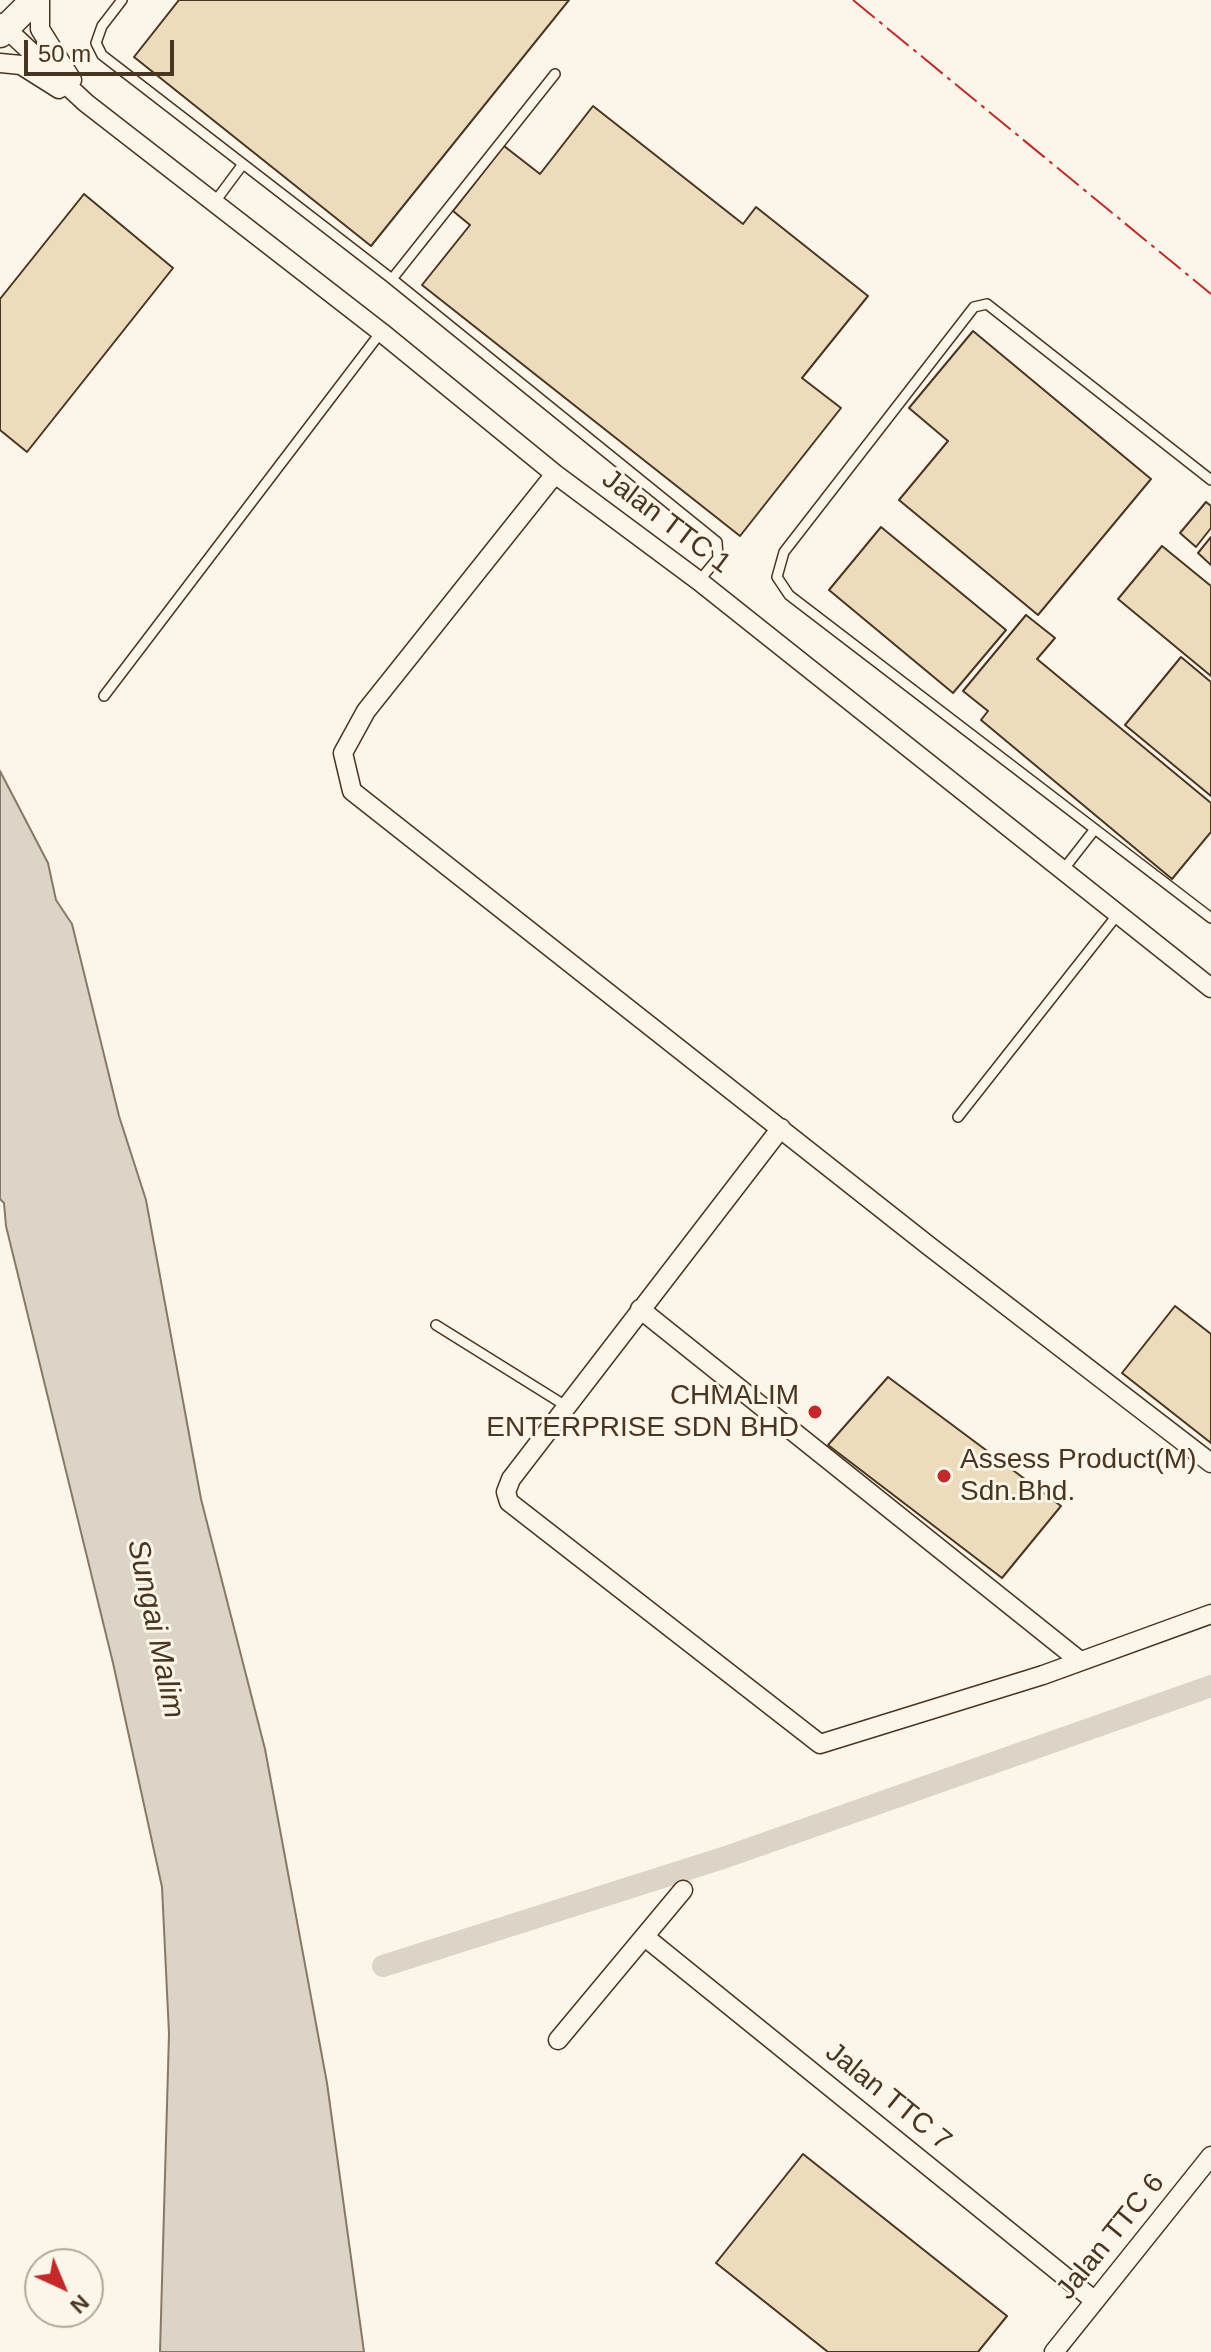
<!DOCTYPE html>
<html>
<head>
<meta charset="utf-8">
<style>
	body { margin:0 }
	#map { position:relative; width:1211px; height:2352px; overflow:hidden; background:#fbf6e9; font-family:Helvetica,sans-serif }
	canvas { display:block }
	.north { position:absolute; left:24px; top:2248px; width:80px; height:80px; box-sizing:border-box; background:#fbf6e9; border:2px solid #b4a999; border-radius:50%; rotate:136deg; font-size:22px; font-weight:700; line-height:32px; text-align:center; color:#4a3520 }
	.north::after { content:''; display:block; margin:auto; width:28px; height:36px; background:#c62828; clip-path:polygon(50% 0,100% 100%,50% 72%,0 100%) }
	.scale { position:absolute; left:24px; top:40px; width:150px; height:36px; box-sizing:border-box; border:4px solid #4a3520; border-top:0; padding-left:10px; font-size:24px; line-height:28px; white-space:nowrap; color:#4a3520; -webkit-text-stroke:6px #fbf6e9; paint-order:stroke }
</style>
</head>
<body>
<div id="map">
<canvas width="1211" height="2352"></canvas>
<div class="north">N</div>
<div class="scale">50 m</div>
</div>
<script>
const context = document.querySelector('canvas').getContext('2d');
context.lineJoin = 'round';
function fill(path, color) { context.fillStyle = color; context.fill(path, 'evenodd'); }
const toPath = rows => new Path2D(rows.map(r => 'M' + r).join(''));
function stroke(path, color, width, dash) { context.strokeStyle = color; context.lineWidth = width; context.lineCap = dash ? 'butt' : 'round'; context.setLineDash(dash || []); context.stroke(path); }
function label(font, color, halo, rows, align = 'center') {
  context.font = font + ' Helvetica,sans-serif'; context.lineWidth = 6; context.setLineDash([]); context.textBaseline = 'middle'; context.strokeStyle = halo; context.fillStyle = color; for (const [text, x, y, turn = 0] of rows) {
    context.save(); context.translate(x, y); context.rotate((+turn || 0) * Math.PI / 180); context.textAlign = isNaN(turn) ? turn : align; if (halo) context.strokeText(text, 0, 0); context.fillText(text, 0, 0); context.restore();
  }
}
const water = toPath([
	[0,771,48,863,56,900,72,924,119,1116,146,1200,201,1499,265,1749,327,2083,364,2352,160,2352,169,2034,162,1887,113,1663,6,1226,4,1203,0,1199,0,771]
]);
fill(water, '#dcd4c6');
stroke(water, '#887966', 2);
stroke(toPath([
	[383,1966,726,1857,1211,1686]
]), '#dcd4c6', 22);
const building = toPath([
	[179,0,569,0,371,246,134,57,179,0],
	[593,106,743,224,756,207,868,296,802,378,841,408,740,536,422,285,470,225,453,211,504,146,540,174,593,106],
	[84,194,173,268,27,452,0,430,0,299,84,194],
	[973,331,1151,479,1038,615,899,500,948,441,909,408,973,331],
	[1206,502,1211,506,1211,528,1196,547,1180,533,1206,502],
	[881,527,1006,630,953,693,829,590,881,527],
	[1211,537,1211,565,1198,553,1211,537],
	[1162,546,1211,586,1211,676,1118,599,1162,546],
	[1026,615,1055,638,1037,659,1211,803,1211,832,1172,879,981,720,988,711,963,691,1026,615],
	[1181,657,1211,682,1211,796,1125,725,1181,657],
	[1175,1306,1211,1334,1211,1443,1122,1373,1175,1306],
	[888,1377,1061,1506,1002,1578,828,1445,888,1377],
	[803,2154,1007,2316,978,2352,828,2352,716,2263,803,2154]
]);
fill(building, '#ecdcbc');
stroke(building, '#4a3520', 2);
const service = toPath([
	[122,0,102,26,96,43,102,55,392,279,555,74],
	[214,203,243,164],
	[392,279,717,542,718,558,699,581],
	[1211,480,987,304,974,307,784,552,777,577,789,595,1211,918],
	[104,696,381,332],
	[1063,870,1095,829],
	[958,1117,1118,914],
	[436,1325,566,1406]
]);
const minor = toPath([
	[40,0,40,29,72,80],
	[0,23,86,103,381,332,555,474,699,581,1211,988],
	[0,63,21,65,59,89],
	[555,474,366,711,343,753,352,791,929,1246,1211,1463],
	[781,1128,511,1479,506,1492,509,1502,820,1744,1043,1675,1211,1614],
	[640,1309,1080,1661],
	[645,1937,1095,2301],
	[558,2040,683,1890],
	[1054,2352,1211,2156]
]);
const secondary = toPath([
	[0,34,34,0]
]);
stroke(service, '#4a3520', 12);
stroke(minor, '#4a3520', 21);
stroke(secondary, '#4a3520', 29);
stroke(service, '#fbf6e9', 9);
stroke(minor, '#fbf6e9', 18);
stroke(secondary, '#fbf6e9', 26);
stroke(toPath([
	[853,0,1211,294]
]), '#c62828', 2, [28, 6, 4, 6]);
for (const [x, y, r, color] of [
	[815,1412,8,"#c62828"],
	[944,1476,8,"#c62828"]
]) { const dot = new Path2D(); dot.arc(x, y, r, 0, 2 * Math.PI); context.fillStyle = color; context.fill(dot); stroke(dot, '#fbf6e9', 3); }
label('28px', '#4a3520', '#fbf6e9', [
	["Jalan TTC 1",666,522,37],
	["Jalan TTC 7",888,2097,39],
	["Jalan TTC 6",1111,2237,-51]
]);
label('28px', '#4a3520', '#fbf6e9', [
	["CHMALIM",799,1396],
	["ENTERPRISE SDN BHD",799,1428],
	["Assess Product(M)",960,1460,"left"],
	["Sdn.Bhd.",960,1492,"left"]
], 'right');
label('italic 30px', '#4a3520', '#fbf6e9', [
	["Sungai Malim",155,1629,78]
]);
</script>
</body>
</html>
